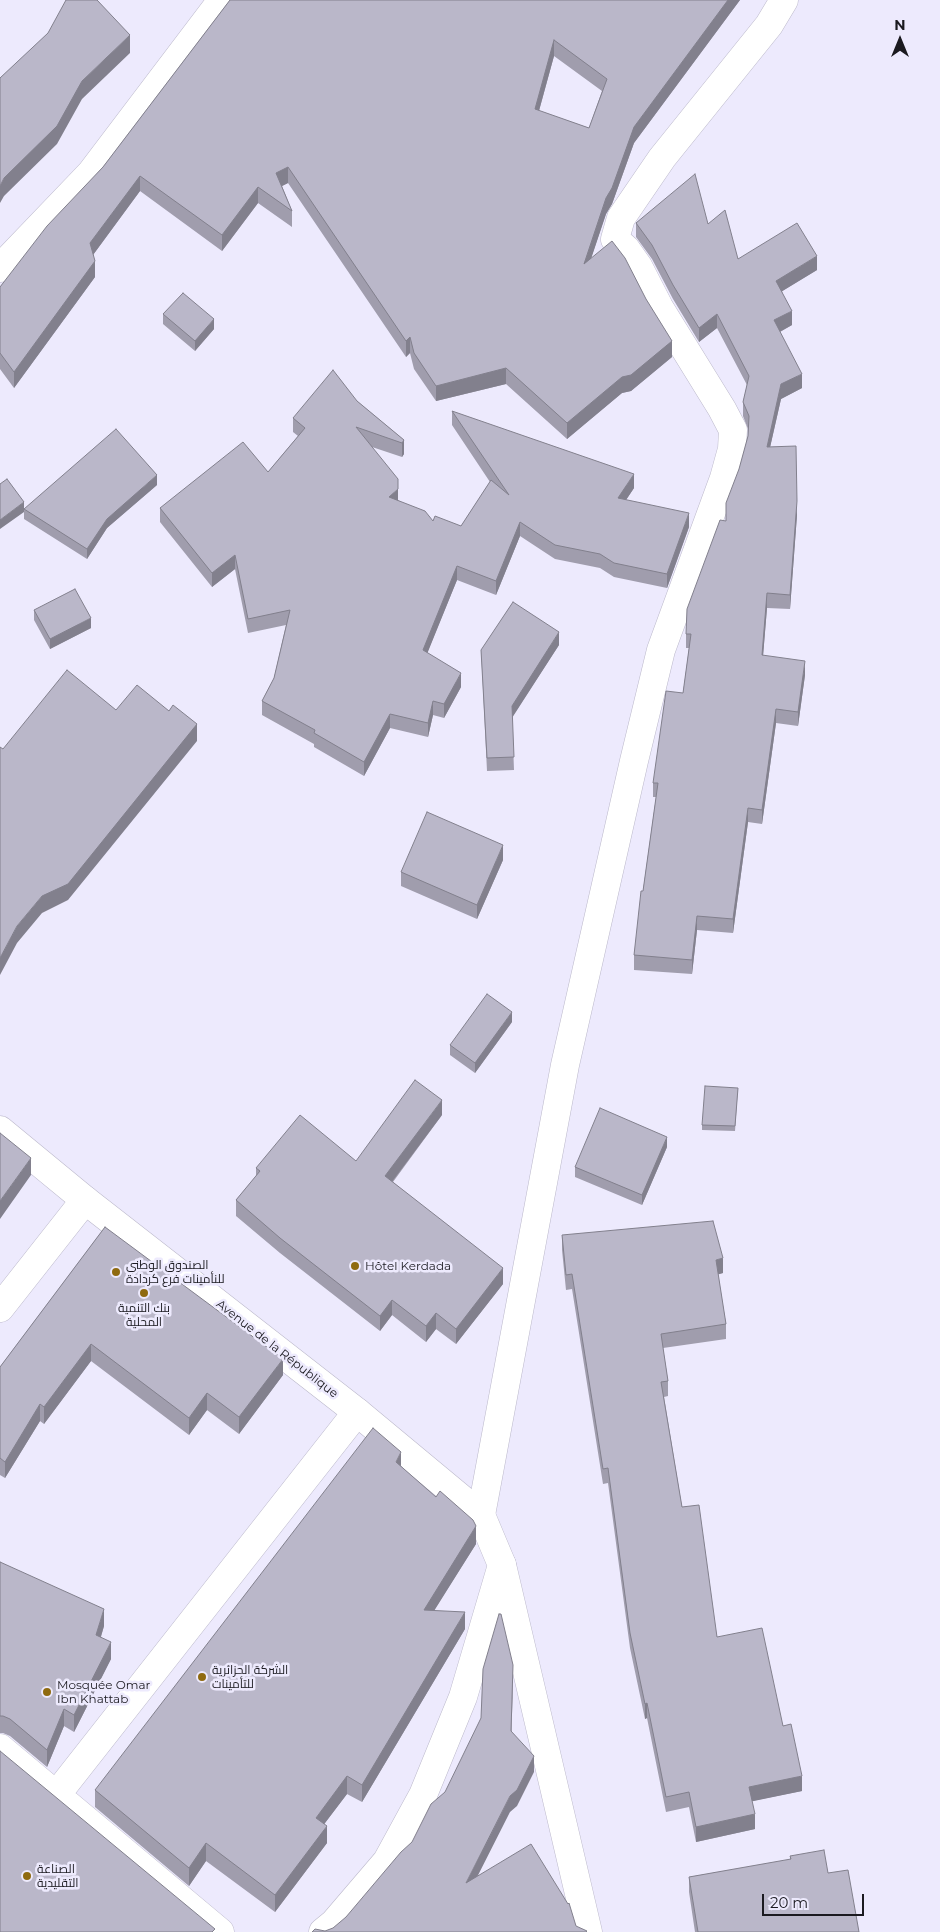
<!DOCTYPE html>
<html>
<head>
<meta charset="utf-8">
<style>
	body { margin:0 }
	#map { position:relative; width:940px; height:1932px; overflow:hidden; background:#edeafd; font-family:Montserrat,sans-serif }
	canvas { display:block }
	.north { position:absolute; left:875px; top:15px; width:50px; height:50px; -webkit-text-stroke:4px #edeafd; paint-order:stroke; rotate:0deg; font-size:14px; font-weight:700; line-height:20px; text-align:center; color:#1b1a20 }
	.north::after { content:''; display:block; margin:auto; width:18px; height:22px; background:#1b1a20; clip-path:polygon(50% 0,100% 100%,50% 72%,0 100%) }
	.scale { position:absolute; left:762px; top:1894px; width:102px; height:22px; box-sizing:border-box; border:2px solid #1b1a20; border-top:0; padding-left:6px; font-size:15px; line-height:18px; white-space:nowrap; color:#1b1a20; -webkit-text-stroke:4px #edeafd; paint-order:stroke }
</style>
</head>
<body>
<div id="map">
<canvas width="940" height="1932"></canvas>
<div class="north">N</div>
<div class="scale">20 m</div>
</div>
<script>
const context = document.querySelector('canvas').getContext('2d');
context.lineJoin = 'round';
const toPath = rows => new Path2D(rows.map(r => 'M' + r).join(''));
function stroke(path, color, width, dash) { context.strokeStyle = color; context.lineWidth = width; context.lineCap = dash ? 'butt' : 'round'; context.setLineDash(dash || []); context.stroke(path); }
function fill(path, color) { context.fillStyle = color; context.fill(path, 'evenodd'); }
function label(font, color, halo, rows, align = 'center') {
  context.font = font + ' Montserrat,Cairo,sans-serif'; context.lineWidth = 5; context.setLineDash([]); context.textBaseline = 'middle'; context.strokeStyle = halo; context.fillStyle = color; for (const [text, x, y, turn = 0] of rows) {
    context.save(); context.translate(x, y); context.rotate((+turn || 0) * Math.PI / 180); context.textAlign = isNaN(turn) ? turn : align; if (halo) context.strokeText(text, 0, 0); context.fillText(text, 0, 0); context.restore();
  }
}
const minor = toPath([
	[0,268,91,173,222,0],
	[0,1308,85,1200],
	[481,1515,565,1065,634,761,661,650,724,478,732,449,733,430,722,409,659,307,638,266,626,249,615,239,621,218,662,158,769,25,784,0],
	[502,1565,588,1932],
	[0,1748,220,1932],
	[57,1794,357,1412]
]);
const tertiary = toPath([
	[0,1130,85,1200,357,1412,481,1515,502,1565,463,1697,423,1795,387,1861,334,1923,323,1932]
]);
stroke(minor, '#bcb9cb', 29);
stroke(tertiary, '#bcb9cb', 29);
stroke(minor, '#fff', 28);
stroke(tertiary, '#fff', 28);
fill(toPath([
	[230,0,740,0,634,143,612,204,606,214,591,258,672,357,631,391,622,393,567,439,506,384,436,401,414,369,410,353,406,357,288,183,282,186,292,211,292,227,258,203,222,251,140,191,93,255,95,277,14,388,0,369,0,287,103,167],
	[554,56,602,91,589,128,539,111],
	[636,223,708,224,738,259,817,270,782,291,792,325,780,332,802,388,781,399,770,447,797,515,790,609,767,608,763,655,805,675,798,726,776,723,762,824,748,822,733,933,697,930,692,974,634,970,634,955,656,797,653,797,653,783,683,693,689,648,686,648,686,634,726,521,748,436,748,429,743,416,743,402,747,385,717,328,699,342,673,299,652,259,636,237],
	[163,314,214,329,195,351,163,324],
	[357,401,404,440,404,454,402,457,372,447,398,500,433,521,461,526,490,482,452,425,452,411,634,488,626,500,689,527,667,588,614,577,600,568,555,559,520,536,496,595,457,580,427,653,461,687,444,718,433,715,428,737,390,728,364,776,314,747,314,744,262,715,262,701,274,678,286,625,248,633,235,569,212,587,160,522,160,508,268,472,298,436,293,432,293,418],
	[157,485,107,528,87,559,24,519,24,509],
	[34,610,91,628,50,649,34,620],
	[559,645,512,717,514,770,487,771,481,650],
	[503,860,477,919,401,886,401,872],
	[512,1022,475,1073,450,1055,450,1045],
	[738,1088,735,1131,702,1130,702,1125],
	[442,1115,393,1182,503,1284,456,1344,436,1329,426,1342,392,1315,380,1331,280,1253,236,1216,236,1200,256,1176,256,1168,356,1161],
	[667,1147,642,1205,575,1177,575,1167],
	[105,1227,283,1375,239,1434,207,1410,189,1435,91,1361,44,1424,40,1421,5,1478,0,1475,0,1367],
	[562,1235,723,1273,718,1274,726,1324,726,1339,663,1348,668,1381,668,1396,664,1397,682,1507,717,1637,783,1726,802,1791,752,1801,755,1829,696,1842,689,1807,666,1812,647,1718,645,1719,630,1648,608,1483,603,1484,572,1289,566,1290,562,1250],
	[401,1466,476,1544,434,1610,465,1629,362,1802,347,1794,324,1824,327,1843,275,1912,206,1861,189,1886,95,1807,95,1790],
	[0,1562,104,1626,101,1637,111,1659,74,1732,64,1726,47,1767,10,1736,3,1733,0,1733],
	[790,1856,828,1873,859,1932,695,1932,689,1892,689,1877,790,1860]
]), '#a09dad');
fill(toPath([
	[728,0,740,0,634,143,612,204,606,214,584,280,584,264,606,198,634,127],
	[130,35,130,53,82,99,57,144,4,196,0,203,0,186,4,178,82,81],
	[554,40,554,56,535,125,535,109],
	[288,167,288,183,276,189,276,173],
	[140,176,140,191,90,259,90,243],
	[258,187,258,203,222,251,222,235],
	[817,256,817,270,776,295,776,281],
	[95,261,95,277,14,388,14,372],
	[792,311,792,325,774,335,774,320],
	[717,314,717,328,699,342,699,328],
	[214,319,214,329,195,351,195,341],
	[410,337,410,353,406,357,406,341],
	[672,341,672,357,631,391,622,393,567,439,567,423,622,377],
	[506,368,506,384,436,401,436,386],
	[802,374,802,388,781,399,767,461,767,447,781,384],
	[404,440,404,454,402,457,402,443],
	[634,474,634,488,618,512,618,498],
	[157,475,157,485,107,528,87,559,87,549,107,519],
	[398,489,398,503,389,497],
	[797,501,797,515,790,609,790,595],
	[24,502,24,512,0,529,0,520],
	[689,513,689,527,667,588,667,574],
	[520,522,520,536,496,595,496,581],
	[235,555,235,569,212,587,212,573],
	[457,566,457,580,423,664,423,650],
	[767,593,767,608,762,669,762,655],
	[91,618,91,628,50,649,50,639],
	[559,632,559,645,512,718,512,706],
	[805,661,805,675,798,726,798,712],
	[461,673,461,687,444,718,444,704],
	[433,701,433,715,428,737,428,723],
	[776,709,776,723,762,824,762,810],
	[390,714,390,728,364,776,364,762],
	[197,724,197,741,68,900,42,913,17,943,0,975,0,958,17,926,42,896],
	[748,808,748,822,733,933,733,919],
	[503,845,503,860,477,919,477,905],
	[697,916,697,930,692,974,692,960],
	[512,1012,512,1022,475,1073,475,1063],
	[442,1100,442,1115,385,1191,385,1176],
	[667,1137,667,1147,642,1205,642,1195],
	[31,1158,31,1175,0,1219,0,1201],
	[723,1258,723,1273,716,1275,716,1260],
	[503,1268,503,1284,456,1344,456,1329],
	[392,1300,392,1315,380,1331,380,1316],
	[436,1313,436,1329,426,1342,426,1326],
	[91,1344,91,1361,44,1424,44,1407],
	[283,1359,283,1375,239,1434,239,1417],
	[207,1393,207,1410,189,1435,189,1418],
	[40,1404,40,1421,5,1478,5,1462],
	[401,1452,401,1469,396,1462],
	[476,1526,476,1544,424,1627,424,1610],
	[104,1609,104,1626,96,1652,96,1635],
	[465,1612,465,1629,362,1802,362,1785],
	[111,1642,111,1659,74,1732,74,1715],
	[513,1665,513,1681,511,1747,511,1731],
	[647,1703,647,1718,645,1719,645,1704],
	[64,1709,64,1726,47,1767,47,1750],
	[534,1756,534,1772,517,1806,510,1812,466,1899,466,1883,510,1796],
	[347,1776,347,1794,316,1835,316,1818],
	[802,1776,802,1791,749,1802,749,1787],
	[755,1814,755,1829,696,1842,696,1827],
	[327,1826,327,1843,275,1912,275,1895],
	[206,1843,206,1861,189,1886,189,1868]
]), '#82808d');
const building = toPath([
	[66,0,97,0,130,35,82,81,57,126,4,178,0,186,0,78,48,33,66,0],
	[230,0,728,0,634,127,612,188,606,198,584,264,612,241,625,258,646,299,672,341,631,375,622,377,567,423,506,368,436,386,414,353,410,337,406,341,288,167,276,173,292,211,258,187,222,235,140,176,90,243,95,261,14,372,0,353,0,287,47,226,103,167,230,0],
	[554,40,607,79,589,128,535,109,554,40],
	[695,174,708,224,725,210,738,259,797,223,817,256,776,281,792,311,774,320,802,374,781,384,767,447,796,446,797,501,790,595,767,593,762,655,805,661,798,712,776,709,762,810,748,808,733,919,697,916,692,960,634,955,641,891,643,891,658,783,653,783,666,691,683,693,691,634,686,634,687,609,720,520,726,521,726,503,739,469,748,436,749,416,743,402,749,376,717,314,699,328,673,285,652,245,636,223,695,174],
	[183,293,214,319,195,341,163,314,183,293],
	[333,370,357,401,404,440,402,443,356,427,398,479,398,489,389,497,425,511,433,521,435,516,461,526,491,480,509,495,452,411,634,474,618,498,689,513,667,574,614,563,600,554,555,545,520,522,496,581,457,566,423,650,461,673,444,704,433,701,428,723,390,714,364,762,314,733,315,730,262,701,274,678,290,610,248,619,235,555,212,573,160,508,243,442,268,472,305,428,293,418,333,370],
	[116,429,157,475,107,519,87,549,24,509,116,429],
	[7,479,24,502,0,520,0,484,7,479],
	[75,589,91,618,50,639,34,610,75,589],
	[513,602,559,632,512,706,514,757,487,758,481,650,513,602],
	[67,670,116,710,137,685,169,711,173,705,197,724,68,884,42,896,17,926,0,958,0,747,3,749,67,670],
	[427,812,503,845,477,905,401,872,427,812],
	[487,994,512,1012,475,1063,450,1045,487,994],
	[415,1080,442,1100,385,1176,503,1268,456,1329,436,1313,426,1326,392,1300,380,1316,280,1238,236,1200,260,1171,256,1168,300,1115,356,1161,415,1080],
	[705,1086,738,1088,735,1126,702,1125,705,1086],
	[600,1108,667,1137,642,1195,575,1167,600,1108],
	[0,1133,31,1158,0,1201,0,1133],
	[713,1221,723,1258,716,1260,726,1324,661,1334,668,1381,661,1382,682,1507,699,1505,717,1637,762,1628,783,1726,791,1724,802,1776,749,1787,755,1814,696,1827,689,1792,666,1797,647,1703,645,1704,630,1633,608,1468,603,1469,572,1274,566,1275,562,1235,713,1221],
	[105,1227,283,1359,239,1417,207,1393,189,1418,91,1344,44,1407,40,1404,5,1462,0,1458,0,1367,105,1227],
	[373,1428,401,1452,396,1462,436,1497,440,1491,473,1520,476,1526,424,1610,465,1612,362,1785,347,1776,316,1818,327,1826,275,1895,206,1843,189,1868,95,1790,373,1428],
	[0,1562,104,1609,96,1635,111,1642,74,1715,64,1709,47,1750,10,1719,3,1716,0,1716,0,1562],
	[499,1614,501,1614,513,1665,511,1731,534,1756,517,1790,510,1796,466,1883,531,1844,568,1904,569,1903,576,1926,587,1931,586,1932,312,1932,315,1929,325,1931,333,1928,346,1917,401,1852,412,1842,431,1804,445,1792,481,1718,483,1669,499,1614],
	[0,1751,215,1929,212,1932,0,1932,0,1751],
	[824,1850,828,1873,848,1870,859,1932,698,1932,689,1877,791,1859,790,1856,824,1850]
]);
fill(building, '#bab7c9');
stroke(building, '#82808d', 1);
for (const [x, y, r, color] of [
	[355,1266,5,"#8f6a0f"],
	[116,1272,5,"#8f6a0f"],
	[144,1293,5,"#8f6a0f"],
	[202,1677,5,"#8f6a0f"],
	[47,1692,5,"#8f6a0f"],
	[27,1876,5,"#8f6a0f"]
]) { const dot = new Path2D(); dot.arc(x, y, r, 0, 2 * Math.PI); context.fillStyle = color; context.fill(dot); stroke(dot, '#edeafd', 2); }
label('12px', '#1b1a20', '#edeafd', [
	["الصندوق الوطني",126,1265],
	["للنأمينات فرع كردادة",126,1279],
	["Hôtel Kerdada",365,1266],
	["بنك التنمية",144,1308,"center"],
	["المحلية",144,1322,"center"],
	["الشركة الجزائرية",212,1670],
	["للتأمينات",212,1684],
	["Mosquée Omar",57,1685],
	["Ibn Khattab",57,1699],
	["الصناعة",37,1869],
	["التقليدية",37,1883]
], 'left');
label('12px', '#1b1a20', '#edeafd', [
	["Avenue de la République",277,1349,38]
]);
</script>
</body>
</html>
